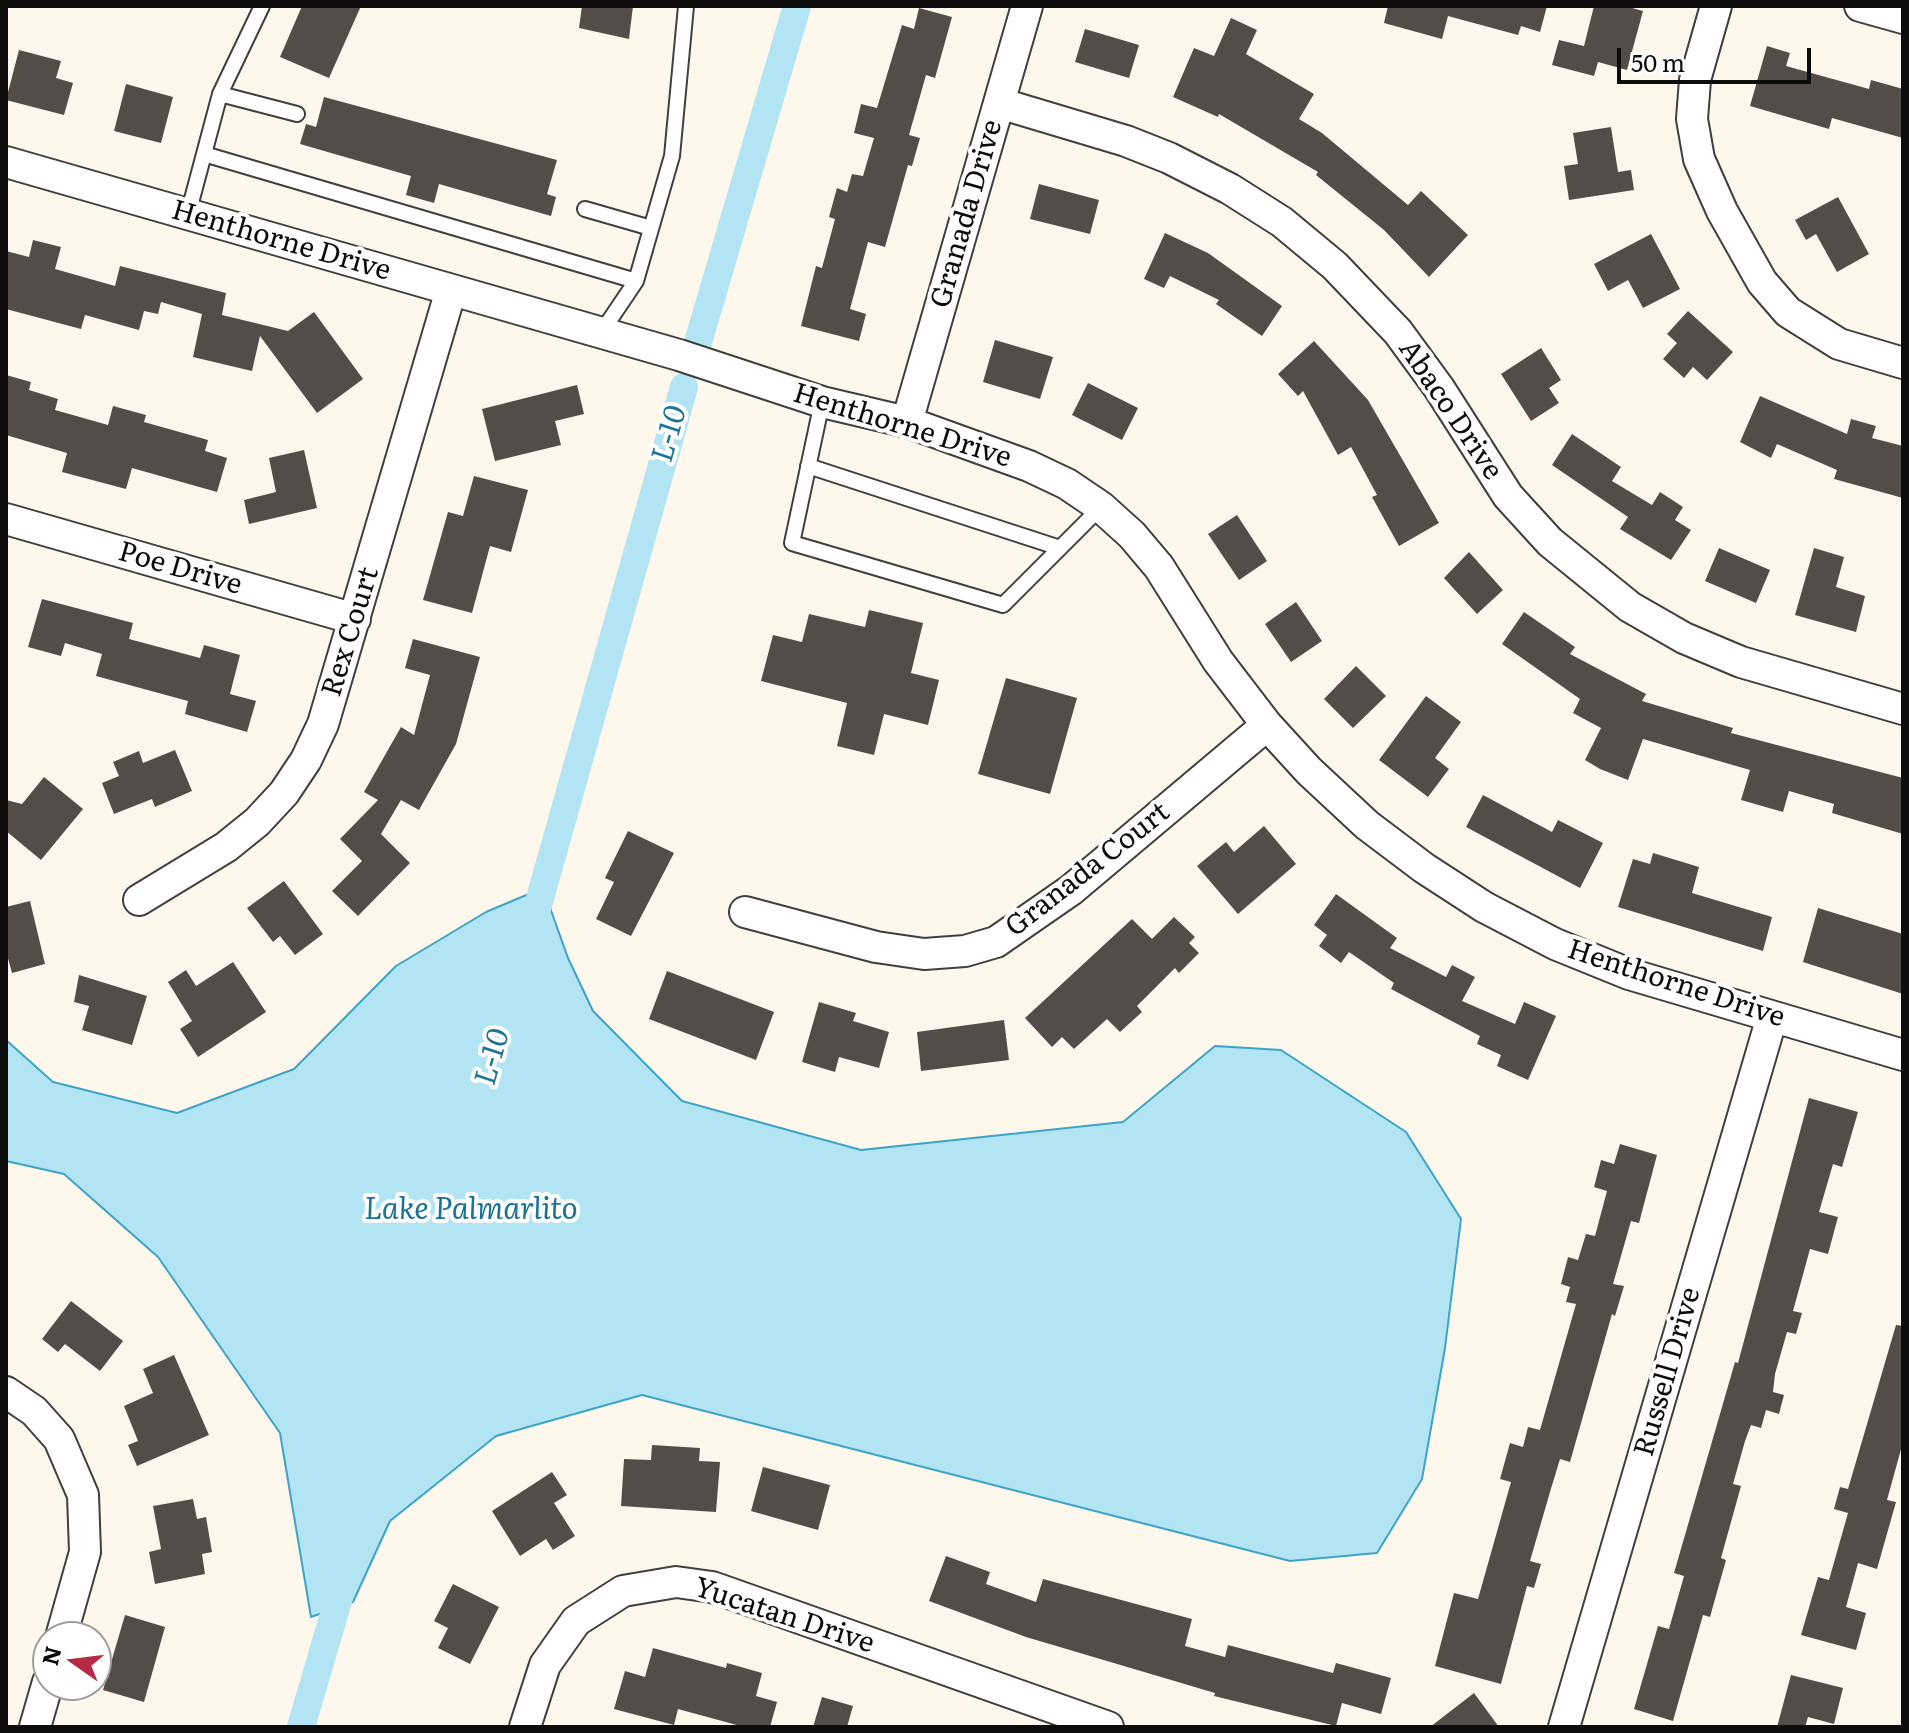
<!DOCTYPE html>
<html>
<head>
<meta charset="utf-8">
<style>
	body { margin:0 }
	#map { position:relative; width:1909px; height:1733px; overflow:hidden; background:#fef8ec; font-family:Literata,serif }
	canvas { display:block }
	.frame { position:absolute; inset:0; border:8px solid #0c0c0c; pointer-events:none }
	.north { position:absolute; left:32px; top:1621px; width:80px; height:80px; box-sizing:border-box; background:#fff; border:2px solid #9e9e9e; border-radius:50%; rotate:284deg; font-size:22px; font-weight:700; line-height:32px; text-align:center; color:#0c0c0c }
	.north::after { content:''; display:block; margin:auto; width:28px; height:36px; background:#b62a45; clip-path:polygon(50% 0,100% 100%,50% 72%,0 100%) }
	.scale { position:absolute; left:1617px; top:48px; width:194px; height:36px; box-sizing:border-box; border:4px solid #0c0c0c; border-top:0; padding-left:10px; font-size:24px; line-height:28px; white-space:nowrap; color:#0c0c0c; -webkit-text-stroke:6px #fff; paint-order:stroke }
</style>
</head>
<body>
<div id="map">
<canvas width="1909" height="1733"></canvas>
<div class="frame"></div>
<div class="north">N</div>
<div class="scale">50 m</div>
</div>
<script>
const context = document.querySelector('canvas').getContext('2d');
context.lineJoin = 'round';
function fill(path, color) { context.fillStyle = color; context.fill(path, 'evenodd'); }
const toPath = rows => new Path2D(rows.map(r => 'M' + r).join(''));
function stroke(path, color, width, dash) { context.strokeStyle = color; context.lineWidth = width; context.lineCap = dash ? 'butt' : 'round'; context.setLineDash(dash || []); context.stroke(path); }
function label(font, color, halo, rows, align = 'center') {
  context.font = font + ' Literata,serif'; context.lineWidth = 8; context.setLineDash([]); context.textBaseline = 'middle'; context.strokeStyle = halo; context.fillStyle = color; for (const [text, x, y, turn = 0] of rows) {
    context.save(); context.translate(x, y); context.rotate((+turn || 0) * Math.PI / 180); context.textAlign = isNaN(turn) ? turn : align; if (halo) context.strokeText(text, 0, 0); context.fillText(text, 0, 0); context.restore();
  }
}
const water = toPath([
	[543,888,568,958,593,1011,682,1101,861,1150,1123,1122,1215,1046,1281,1050,1406,1132,1461,1219,1445,1348,1422,1479,1377,1553,1290,1561,642,1395,496,1436,390,1521,353,1602,311,1617,280,1433,158,1257,64,1174,6,1161,6,1040,53,1082,177,1113,294,1069,396,966,486,912,543,888]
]);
fill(water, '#b3e4f3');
stroke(water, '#3da4c7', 2);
stroke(toPath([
	[699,339,797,6],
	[533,923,684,387],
	[301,1727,347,1570]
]), '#b3e4f3', 28);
fill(toPath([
	[302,6,361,6,329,78,280,57],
	[582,6,633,6,629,39,579,28],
	[1388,6,1547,6,1540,32,1521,26,1518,35,1448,16,1442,39,1384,23],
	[1594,6,1625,6,1643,11,1627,70,1598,62,1594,76,1552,65,1559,40,1584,46],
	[919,8,952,17,935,78,926,75,909,135,920,138,912,166,908,165,885,247,868,242,850,309,866,314,859,341,801,326,816,266,822,268,835,219,829,217,837,188,847,192,852,174,863,176,874,138,854,133,861,104,877,108,902,25,914,29],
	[1231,18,1257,30,1246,54,1314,94,1299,119,1322,133,1408,205,1421,191,1468,235,1429,277,1384,230,1316,175,1318,172,1219,114,1218,117,1173,97,1194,48,1214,56],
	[1085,29,1139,45,1129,78,1075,62],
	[1767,46,1790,53,1786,66,1869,89,1871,80,1903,89,1903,138,1832,118,1829,129,1750,106],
	[19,50,61,61,56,78,73,83,64,115,6,100],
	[126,84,173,97,161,143,114,131],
	[324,97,557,160,547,194,556,197,551,216,439,184,434,203,406,195,411,176,300,144,306,124,316,127],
	[1611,127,1618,172,1631,170,1634,190,1569,200,1564,166,1578,164,1573,133],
	[1039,184,1099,200,1090,234,1030,219],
	[1838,197,1869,254,1837,272,1816,234,1806,240,1795,220],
	[1165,233,1208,253,1282,306,1262,336,1216,304,1219,300,1170,276,1164,288,1144,279],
	[1651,234,1680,289,1643,308,1628,280,1608,291,1594,264],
	[33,240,61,247,55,269,115,286,120,266,226,293,222,315,288,331,314,312,363,379,317,413,260,336,252,371,193,357,202,314,161,302,158,314,144,311,139,330,85,315,81,329,6,309,6,251,29,257],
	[1688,311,1733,352,1707,380,1693,367,1684,378,1663,359,1677,343,1667,334],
	[995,340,1053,357,1040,399,983,382],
	[1314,341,1368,400,1439,523,1399,546,1372,497,1377,495,1351,447,1338,455,1303,391,1298,396,1278,374],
	[1541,348,1561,380,1549,388,1559,403,1531,421,1501,374],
	[6,375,31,382,29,390,58,399,55,410,108,425,113,406,146,415,144,422,208,440,205,451,227,458,217,492,132,468,126,489,62,472,67,453,6,435],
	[1088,383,1138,408,1122,440,1072,415],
	[577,385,584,414,555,421,561,445,495,461,482,409],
	[1760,396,1847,434,1851,419,1876,426,1872,438,1903,446,1903,498,1834,479,1837,470,1777,444,1771,458,1740,442],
	[1572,434,1621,467,1612,481,1652,505,1660,492,1683,507,1675,520,1691,530,1671,560,1620,529,1628,517,1552,465],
	[304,450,317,508,249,524,244,500,276,492,269,458],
	[474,476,528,490,511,552,490,546,472,613,423,600,448,512,463,516],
	[1237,515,1267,561,1239,580,1208,534],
	[1719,548,1770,570,1756,603,1705,581],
	[1814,548,1844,557,1836,587,1865,596,1856,632,1795,615],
	[1469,552,1503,590,1477,614,1444,578],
	[42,599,133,623,129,639,200,658,204,645,240,655,230,694,256,701,247,732,185,714,188,701,96,676,102,654,65,643,61,656,28,647],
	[1296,602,1322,641,1291,662,1265,624],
	[869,610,923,623,911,673,939,680,928,725,884,714,874,755,837,746,847,703,761,681,773,635,802,642,809,614,865,627],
	[1524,612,1575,647,1570,654,1646,694,1642,701,1733,728,1731,733,1903,778,1903,834,1832,813,1834,804,1789,791,1783,812,1741,800,1750,770,1643,739,1628,780,1600,769,1585,760,1601,728,1573,713,1580,699,1502,644],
	[413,639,480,657,456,744,419,810,401,800,381,834,410,863,358,916,332,891,362,861,340,839,378,800,364,792,401,727,414,735,430,675,405,668],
	[1356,666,1386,696,1353,728,1324,699],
	[1006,678,1077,698,1050,794,978,774],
	[1426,696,1461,722,1435,758,1449,769,1428,797,1379,760],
	[175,750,192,791,155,807,152,799,114,814,102,783,119,776,113,762,139,751,143,763],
	[44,777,83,809,41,860,6,831,6,800,22,804],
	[1483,795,1552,832,1558,820,1603,843,1580,888,1466,827],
	[1264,826,1296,864,1238,914,1197,866,1226,842,1234,852],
	[628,831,674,853,631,936,596,919,614,882,605,878],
	[1653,853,1699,867,1692,893,1772,917,1763,951,1618,907,1633,859,1650,864],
	[284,881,323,934,295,955,280,936,273,942,247,908],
	[1336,894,1397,938,1390,948,1446,977,1452,965,1475,977,1462,1001,1515,1024,1524,1002,1556,1016,1528,1080,1497,1066,1501,1055,1477,1044,1480,1036,1391,989,1394,983,1349,952,1341,963,1319,946,1327,935,1314,925],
	[30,901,45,964,12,973,6,951,6,907],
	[1818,908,1903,934,1903,994,1803,962],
	[1174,917,1195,937,1189,943,1199,953,1179,973,1175,968,1137,1006,1142,1012,1120,1032,1107,1019,1074,1049,1062,1037,1052,1047,1025,1018,1132,919,1152,939],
	[233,962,266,1012,198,1057,180,1029,192,1021,168,982,186,970,196,986],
	[667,971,774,1012,756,1060,649,1019],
	[79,975,147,996,132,1045,82,1030,89,1006,74,1002],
	[819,1002,856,1013,853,1021,889,1032,879,1068,839,1057,835,1072,802,1062],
	[1004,1020,1009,1060,921,1071,917,1032],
	[1809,1098,1858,1112,1842,1167,1833,1164,1819,1212,1838,1217,1828,1254,1810,1249,1793,1311,1802,1313,1796,1334,1787,1332,1775,1374,1773,1392,1784,1395,1779,1414,1766,1410,1761,1428,1751,1425,1745,1441,1733,1484,1741,1486,1721,1558,1726,1560,1710,1617,1703,1615,1673,1721,1634,1709,1658,1626,1669,1629,1684,1576,1674,1573,1735,1362,1738,1363],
	[1620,1144,1657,1155,1639,1223,1631,1221,1613,1284,1624,1286,1615,1316,1612,1314,1570,1462,1560,1459,1550,1492,1530,1561,1541,1564,1534,1588,1527,1586,1501,1684,1435,1666,1454,1593,1478,1599,1511,1482,1500,1479,1510,1443,1523,1447,1528,1427,1540,1430,1576,1304,1566,1302,1570,1287,1561,1284,1568,1257,1578,1260,1586,1234,1595,1236,1607,1191,1594,1187,1601,1160,1614,1164],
	[71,1301,123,1341,100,1371,65,1344,58,1352,42,1339],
	[1896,1325,1903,1326,1903,1442,1887,1500,1896,1502,1877,1569,1858,1563,1846,1607,1866,1613,1856,1650,1801,1635,1818,1577,1829,1580,1848,1513,1834,1509,1840,1487,1848,1489],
	[174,1355,209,1435,137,1466,128,1445,138,1441,124,1406,153,1393,143,1369],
	[652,1445,700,1448,699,1461,720,1462,716,1512,621,1506,624,1459,651,1460],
	[763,1467,830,1485,818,1530,751,1511],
	[552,1472,567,1495,554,1503,575,1536,553,1550,546,1539,520,1556,492,1511],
	[193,1499,197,1519,206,1517,212,1552,202,1554,205,1574,155,1584,149,1552,161,1549,153,1506],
	[946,1556,990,1572,986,1584,1036,1602,1043,1579,1192,1619,1185,1646,1225,1657,1228,1645,1333,1673,1336,1663,1391,1678,1381,1714,1342,1703,1336,1726,1214,1696,1215,1693,1026,1637,929,1601],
	[453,1584,499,1607,470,1664,438,1648,448,1628,434,1621],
	[125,1615,165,1627,144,1702,103,1690],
	[653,1648,726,1668,727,1663,762,1673,756,1696,777,1702,770,1727,744,1727,678,1709,674,1725,614,1709,625,1671,645,1677],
	[1791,1675,1843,1688,1834,1724,1808,1717,1805,1727,1777,1727],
	[1474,1693,1499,1727,1430,1727],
	[822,1697,853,1706,847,1727,813,1727]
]), '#544c49');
const service = toPath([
	[220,94,297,114],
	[204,154,636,281,601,333],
	[585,209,651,228],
	[188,214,220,94,262,6],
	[636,281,672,156,686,6],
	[822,402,792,543,1003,605,1101,507],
	[808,466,1060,548]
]);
const minor = toPath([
	[1716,6,1695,80,1692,119,1699,159,1722,211,1762,282,1788,312,1839,344,1903,363],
	[1860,6,1903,18],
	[999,103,1126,141,1169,158,1230,189,1282,222,1335,266,1398,332,1439,388,1508,496,1550,542,1630,607,1684,638,1741,662,1903,709],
	[6,162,679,355,822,402,907,422,1029,466,1067,484,1101,507,1132,535,1159,567,1218,661,1267,725,1309,771,1367,825,1424,868,1484,907,1555,944,1629,974,1903,1055],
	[907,422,1027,6],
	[6,519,355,619],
	[139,900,226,847,257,822,284,793,306,760,323,724,451,290],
	[745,912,876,947,924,954,965,951,996,942,1071,890,1267,725],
	[6,1392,34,1411,59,1439,83,1495,85,1552,61,1637],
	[35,1727,48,1682],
	[525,1727,545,1665,576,1621,623,1591,676,1582,712,1587,1108,1727],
	[1564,1727,1772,1017]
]);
stroke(service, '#3f3f3f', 18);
stroke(minor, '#3f3f3f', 34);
stroke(service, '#fff', 14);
stroke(minor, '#fff', 30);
label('28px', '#0c0c0c', '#fff', [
	["Granada Drive",967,214,-74],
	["Henthorne Drive",281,241,16],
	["Abaco Drive",1450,410,56],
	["Henthorne Drive",902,426,17],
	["Poe Drive",180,569,16],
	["Rex Court",351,632,-73],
	["Granada Court",1088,870,-38],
	["Henthorne Drive",1676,984,18],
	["Russell Drive",1668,1372,-74],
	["Yucatan Drive",784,1616,18]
]);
label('italic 30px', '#1b7398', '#fff', [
	["L-10",670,434,-74],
	["L-10",493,1057,-74],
	["Lake Palmarlito",471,1210]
]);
</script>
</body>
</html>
